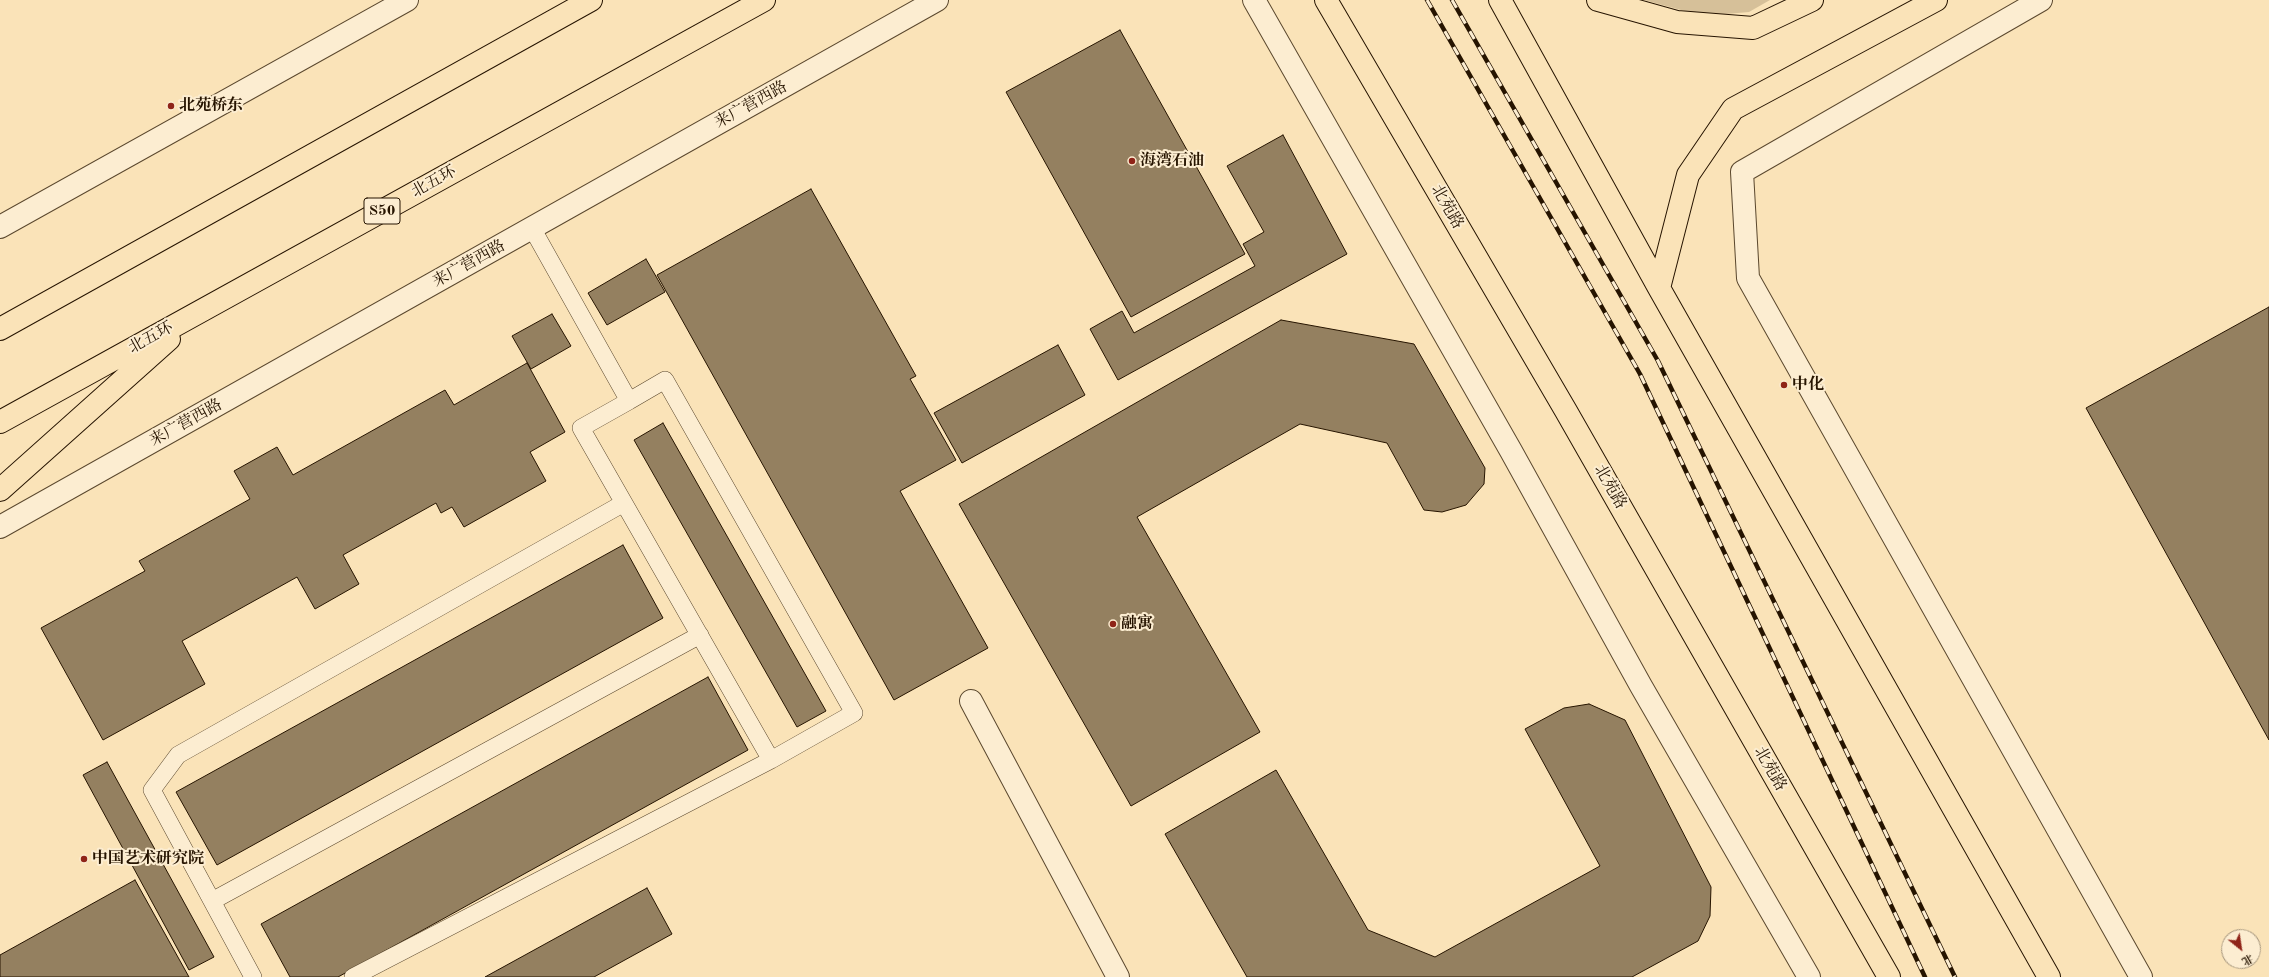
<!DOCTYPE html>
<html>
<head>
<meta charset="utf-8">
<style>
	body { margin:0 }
	#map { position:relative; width:2269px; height:977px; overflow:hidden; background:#fae3b8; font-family:"Old Standard TT","Noto Serif SC",serif }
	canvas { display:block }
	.north { position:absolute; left:2221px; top:929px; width:40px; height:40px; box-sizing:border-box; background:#fcedd1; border:1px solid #a6967d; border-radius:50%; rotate:150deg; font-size:11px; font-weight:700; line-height:16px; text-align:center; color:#261400 }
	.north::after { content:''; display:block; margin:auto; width:14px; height:18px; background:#8f2418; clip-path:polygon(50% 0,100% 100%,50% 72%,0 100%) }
</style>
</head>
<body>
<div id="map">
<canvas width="2269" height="977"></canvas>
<div class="north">北</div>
</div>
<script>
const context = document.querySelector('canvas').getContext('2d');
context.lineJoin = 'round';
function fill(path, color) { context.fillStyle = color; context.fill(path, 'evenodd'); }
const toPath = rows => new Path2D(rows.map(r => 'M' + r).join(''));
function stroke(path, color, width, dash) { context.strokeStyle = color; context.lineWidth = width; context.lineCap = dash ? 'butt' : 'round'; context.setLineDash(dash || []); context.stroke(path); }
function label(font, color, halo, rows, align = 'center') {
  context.font = font + ' "Old Standard TT","Noto Serif SC",serif'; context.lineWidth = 4; context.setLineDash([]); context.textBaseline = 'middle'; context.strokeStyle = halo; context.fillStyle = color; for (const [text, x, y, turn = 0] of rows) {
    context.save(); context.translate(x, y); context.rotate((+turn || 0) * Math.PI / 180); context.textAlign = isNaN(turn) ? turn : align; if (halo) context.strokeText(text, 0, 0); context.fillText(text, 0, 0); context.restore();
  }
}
fill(toPath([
	[1644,0,1770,0,1749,12,1703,16]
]), '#d6c099');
const building = toPath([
	[1120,30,1245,254,1131,317,1006,92,1120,30],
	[1283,135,1347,254,1118,380,1090,329,1122,311,1134,333,1255,266,1243,244,1264,232,1227,166,1283,135],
	[811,189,916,376,910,379,956,460,900,491,988,648,894,700,657,275,811,189],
	[646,259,665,292,607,325,588,293,646,259],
	[2269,307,2269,740,2086,408,2269,307],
	[552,314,571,346,531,369,512,336,552,314],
	[1281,320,1414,344,1485,468,1484,484,1466,505,1442,512,1424,510,1387,443,1300,424,1137,517,1260,732,1131,806,959,504,1281,320],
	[1058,345,1085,395,962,463,934,413,1058,345],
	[527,363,565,432,530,452,546,481,464,527,452,507,441,513,436,503,343,555,359,584,315,609,297,577,182,641,205,684,103,740,41,628,145,571,139,561,250,499,234,471,277,447,293,475,445,390,454,405,527,363],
	[663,423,826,711,797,727,634,440,663,423],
	[623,545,663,618,217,865,176,792,623,545],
	[708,677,748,750,338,977,290,977,261,924,708,677],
	[1589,704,1625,720,1711,887,1710,916,1698,941,1632,977,1247,977,1165,834,1276,770,1368,930,1435,957,1600,866,1525,729,1564,708,1589,704],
	[107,762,214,957,189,970,83,775,107,762],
	[135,880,189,977,0,977,0,955,135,880],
	[647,888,672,934,594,977,485,977,647,888]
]);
fill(building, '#948060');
stroke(building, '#261400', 1);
const service = toPath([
	[532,228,629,401,665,380,854,713,771,760,581,428,629,401],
	[212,901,700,635],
	[253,977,152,790,178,755,624,503],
	[353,977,771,760]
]);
const minor = toPath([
	[971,701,1118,977]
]);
const tertiary = toPath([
	[1254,0,1511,451,1641,686,1809,977],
	[2041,0,1742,172,1748,278,2141,977],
	[0,227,407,0],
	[0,527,937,0]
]);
const primary = toPath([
	[1326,0,1566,411,1889,977],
	[1500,0,1659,288,2049,977],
	[1659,288,1688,175,1733,109,1936,0]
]);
const motorway = toPath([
	[1598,0,1677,22,1753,28,1812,0],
	[0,329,591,0],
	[0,422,764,0],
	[0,490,169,339]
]);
stroke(service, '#5b482e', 18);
stroke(minor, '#5b482e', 24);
stroke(tertiary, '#5b482e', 24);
stroke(primary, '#261400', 24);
stroke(motorway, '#261400', 24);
stroke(service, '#fcedd1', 17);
stroke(minor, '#fcedd1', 22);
stroke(tertiary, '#fcedd1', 22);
stroke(primary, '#fae3b8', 22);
stroke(motorway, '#fae3b8', 22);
const rail = toPath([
	[1427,0,1640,374,1925,977],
	[1452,0,1658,361,1955,977]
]);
stroke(rail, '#261400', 4.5);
stroke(rail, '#fcedd1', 3, [9]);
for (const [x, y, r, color] of [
	[171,106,4,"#8f2418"],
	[1132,161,4,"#8f2418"],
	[1784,385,4,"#8f2418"],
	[1113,624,4,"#8f2418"],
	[84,859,4,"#8f2418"]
]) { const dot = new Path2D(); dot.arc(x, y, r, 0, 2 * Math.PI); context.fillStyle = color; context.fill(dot); stroke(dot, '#fcedd1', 1.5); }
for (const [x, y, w] of [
	[382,211,36]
]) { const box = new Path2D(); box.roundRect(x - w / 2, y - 13, w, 26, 3); context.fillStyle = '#fcedd1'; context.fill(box); stroke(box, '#261400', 1); }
label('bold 15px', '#261400', null, [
	["S50",382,211]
]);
label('16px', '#261400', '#fcedd1', [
	["来广营西路",751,105,-29],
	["北五环",434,182,-29],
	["北苑路",1447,207,60],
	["来广营西路",469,264,-29],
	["北五环",151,338,-29],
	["来广营西路",186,423,-29],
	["北苑路",1610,487,60],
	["北苑路",1770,769,60]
]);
label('bold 16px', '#261400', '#fcedd1', [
	["北苑桥东",179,106],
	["海湾石油",1140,161],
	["中化",1792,385],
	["融寓",1121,624],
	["中国艺术研究院",92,859]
], 'left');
</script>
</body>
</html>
